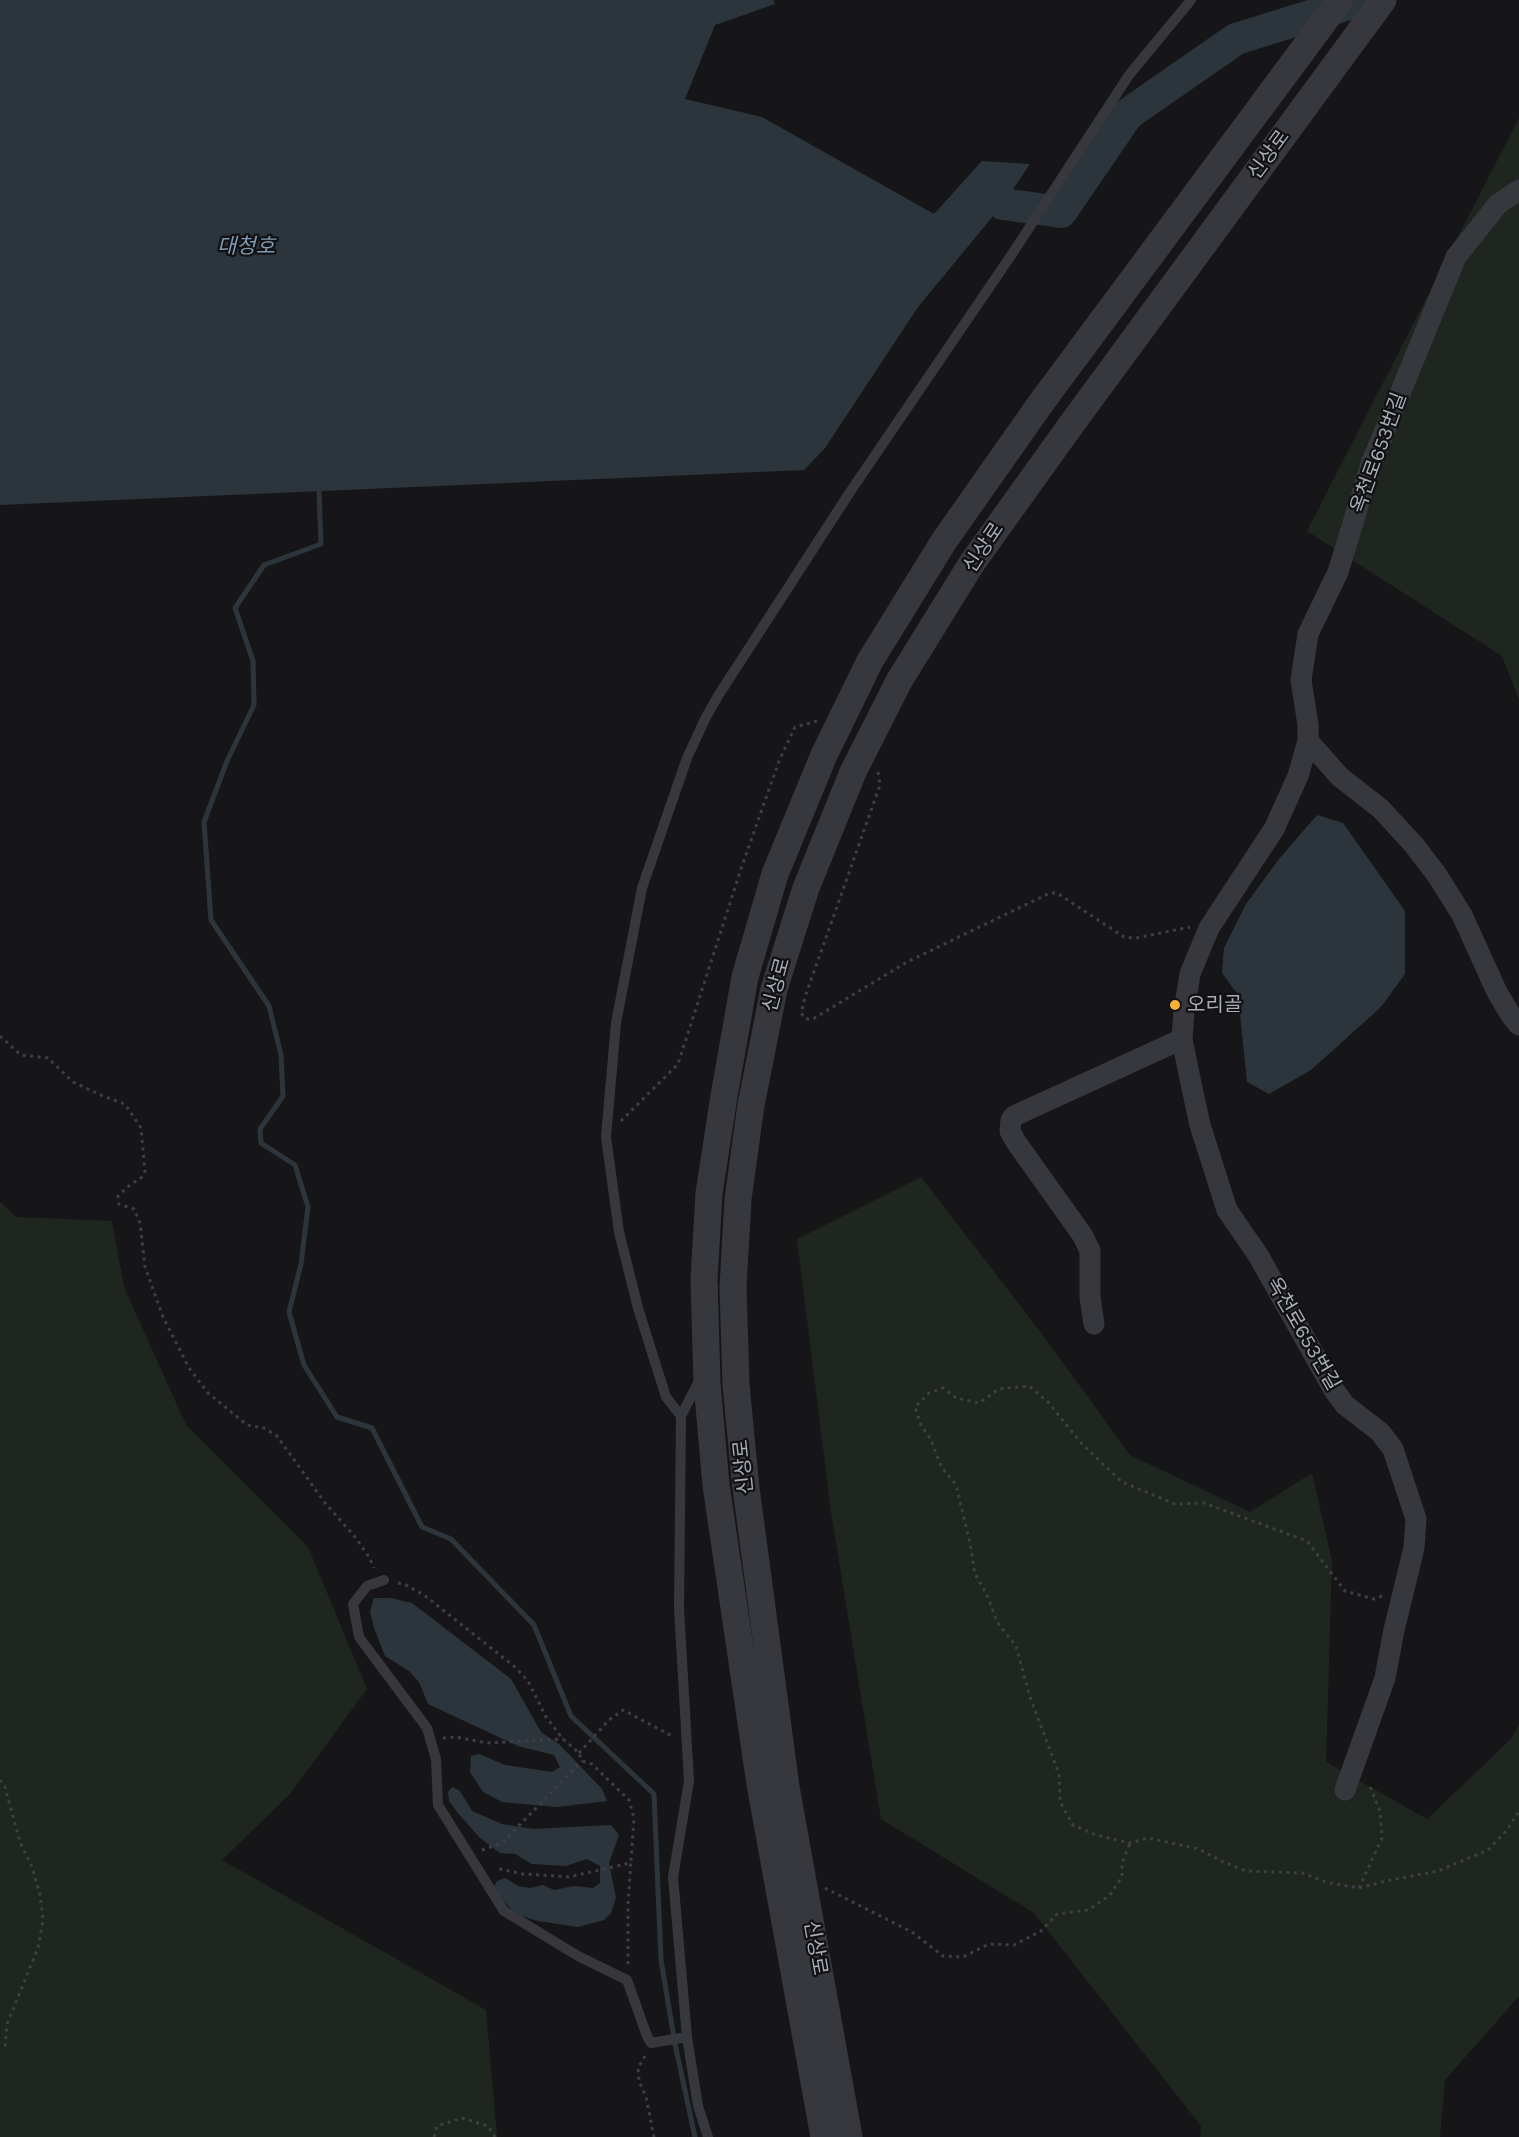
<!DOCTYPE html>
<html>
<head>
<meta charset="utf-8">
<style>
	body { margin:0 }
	canvas { display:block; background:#161618 }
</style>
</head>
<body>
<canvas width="1519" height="2137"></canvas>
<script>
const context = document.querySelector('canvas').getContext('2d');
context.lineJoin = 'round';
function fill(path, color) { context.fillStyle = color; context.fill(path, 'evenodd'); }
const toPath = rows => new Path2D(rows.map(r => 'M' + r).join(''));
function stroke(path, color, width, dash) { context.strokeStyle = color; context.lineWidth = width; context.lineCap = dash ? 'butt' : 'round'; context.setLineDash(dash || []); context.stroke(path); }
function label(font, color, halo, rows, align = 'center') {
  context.font = font + ' Karla,"Noto Sans KR",sans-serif'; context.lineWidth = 4.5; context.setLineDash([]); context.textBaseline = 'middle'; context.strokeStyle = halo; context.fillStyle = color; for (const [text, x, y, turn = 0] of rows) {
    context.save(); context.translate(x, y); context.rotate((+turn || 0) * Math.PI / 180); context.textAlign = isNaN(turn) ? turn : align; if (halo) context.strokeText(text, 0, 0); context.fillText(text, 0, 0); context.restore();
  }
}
fill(toPath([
	[1519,118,1519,699,1502,656,1307,531],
	[921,1177,1042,1334,1130,1455,1250,1512,1312,1473,1332,1561,1326,1762,1427,1819,1511,1739,1519,1724,1519,1996,1445,2080,1440,2137,1200,2137,1201,2126,1034,1913,881,1819,831,1512,797,1239],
	[0,1202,16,1217,112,1221,124,1287,186,1425,308,1547,367,1689,290,1794,222,1860,486,2010,497,2137,0,2137]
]), '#1e261f');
fill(toPath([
	[0,0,773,0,775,4,715,25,685,99,762,117,934,214,982,161,1030,164,1003,204,918,307,825,448,804,470,0,505],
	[1317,815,1343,823,1405,911,1405,974,1381,1007,1311,1070,1269,1094,1247,1082,1238,995,1222,973,1224,948,1246,904,1279,859],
	[374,1598,390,1598,412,1603,511,1679,541,1732,560,1745,602,1789,607,1801,557,1807,502,1802,483,1792,470,1772,471,1756,479,1754,505,1765,552,1772,560,1767,554,1755,518,1746,428,1704,419,1682,409,1671,385,1656,374,1628,370,1611],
	[452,1787,460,1791,472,1811,502,1824,533,1829,611,1825,619,1835,609,1863,616,1898,611,1913,604,1920,578,1927,538,1921,515,1914,493,1888,497,1881,505,1878,518,1886,530,1888,543,1885,554,1890,574,1886,593,1888,600,1883,600,1866,587,1859,566,1866,532,1864,515,1854,500,1853,479,1837,458,1813,449,1801,448,1792]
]), '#2c353c');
stroke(toPath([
	[319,491,321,544,264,565,235,608,253,661,254,705,227,761,204,822,211,920,269,1006,281,1055,283,1096,260,1129,261,1143,295,1165,308,1207,301,1264,289,1312,304,1365,337,1417,372,1428,422,1527,451,1539,534,1625,571,1716,654,1794,661,1960,675,2044,695,2137]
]), '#2c353c', 5);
stroke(toPath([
	[1003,204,1061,212,1128,114,1236,39,1362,0]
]), '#2c353c', 32);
stroke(toPath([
	[878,772,880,785,805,997,801,1013,806,1019,813,1019,907,962,1050,893,1057,893,1124,937,1136,938,1190,927],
	[0,1036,21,1055,48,1058,73,1082,105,1097,125,1104,141,1128,145,1171,142,1177,130,1185,118,1196,119,1204,134,1209,140,1223,145,1267,163,1317,189,1368,208,1393,247,1425,264,1428,277,1436,325,1503,356,1538,369,1557,374,1568],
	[621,1121,678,1064,741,869,779,761,795,727,817,721],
	[398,1583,404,1584,424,1595,515,1667,528,1681,546,1717,563,1739,579,1753,582,1761,592,1764,629,1800,634,1818,631,1861,626,1864,569,1877,523,1874,495,1868],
	[1382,1596,1374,1599,1345,1591,1307,1541,1204,1503,1175,1504,1122,1482,1082,1444,1048,1402,1029,1386,999,1389,979,1403,956,1398,943,1388,929,1393,915,1407,921,1425,931,1440,941,1466,956,1485,970,1543,975,1574,988,1597,997,1622,1016,1646,1030,1697,1059,1774,1060,1802,1073,1825,1096,1835,1130,1843,1148,1838,1199,1849,1221,1861,1246,1871,1302,1873,1329,1883,1359,1888,1386,1881,1438,1871,1488,1850,1507,1830,1519,1811],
	[443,1738,455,1737,487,1743,563,1739],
	[579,1753,609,1720,623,1710,672,1736],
	[0,1780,5,1787,20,1842,32,1867,40,1895,43,1920,38,1948,7,2024,5,2045,0,2047],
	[482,1850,502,1843,582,1761],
	[825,1888,912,1932,943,1956,963,1957,989,1944,1014,1945,1041,1931,1057,1914,1088,1910,1109,1896,1122,1877,1122,1863,1130,1843],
	[1359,1888,1382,1838,1380,1811,1369,1784],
	[628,1964,628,1904,631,1861],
	[645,2056,638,2068,639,2081,646,2097,654,2137],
	[434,2137,437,2126,462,2118,488,2126,495,2137]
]), '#3d3f44', 3, [3, 4.5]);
stroke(toPath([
	[700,1379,681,1416,679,1608,689,1781,673,1877,687,2037,698,2106,708,2137],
	[681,1416,666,1397,638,1308,619,1232,606,1137,616,1023,642,888,687,758,706,717,718,696,850,492,1012,254,1129,75,1191,0],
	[384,1580,367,1586,353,1604,359,1637,427,1728,436,1759,438,1805,504,1911,578,1956,627,1980,647,2036,651,2043,687,2037]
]), '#37383d', 10);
stroke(toPath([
	[1308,741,1340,777,1381,809,1414,845,1437,875,1462,915,1497,992,1510,1014,1519,1025],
	[1094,1324,1090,1297,1090,1251,1083,1236,1016,1142,1010,1131,1011,1120,1014,1116,1182,1039],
	[1345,1790,1385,1678,1394,1630,1414,1548,1416,1519,1393,1449,1380,1432,1345,1405,1334,1390,1258,1255,1227,1210,1200,1125,1189,1074,1182,1039,1184,1011,1190,974,1209,928,1274,829,1298,776,1308,741,1308,725,1301,680,1308,634,1338,572,1371,464,1456,257,1498,204,1519,190]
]), '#37383d', 21);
stroke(toPath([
	[824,2137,760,1784,716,1485,707,1383,704,1280,709,1193,724,1096,745,977,775,874,824,755,870,661,944,541,1041,403,1340,0],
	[849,2137,786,1787,746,1488,736,1385,733,1287,738,1199,751,1105,774,989,806,888,853,772,899,681,972,563,1071,425,1383,0]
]), '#37383d', 27);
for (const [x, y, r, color] of [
	[1175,1005,6,"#f2b134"]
]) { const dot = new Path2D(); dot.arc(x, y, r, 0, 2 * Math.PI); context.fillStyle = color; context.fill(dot); stroke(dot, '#111113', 2); }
label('20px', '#a8adb8', '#111113', [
	["신상로",1269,155,-54],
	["옥천로653번길",1379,453,-70],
	["신상로",984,548,-56],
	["신상로",777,985,-75],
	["옥천로653번길",1303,1334,60],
	["신상로",744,1467,-96],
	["신상로",815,1948,80]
]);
label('20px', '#a8adb8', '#111113', [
	["오리골",1187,1005]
], 'left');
label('italic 21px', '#7f9bb3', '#111113', [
	["대청호",246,247]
]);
</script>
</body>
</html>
